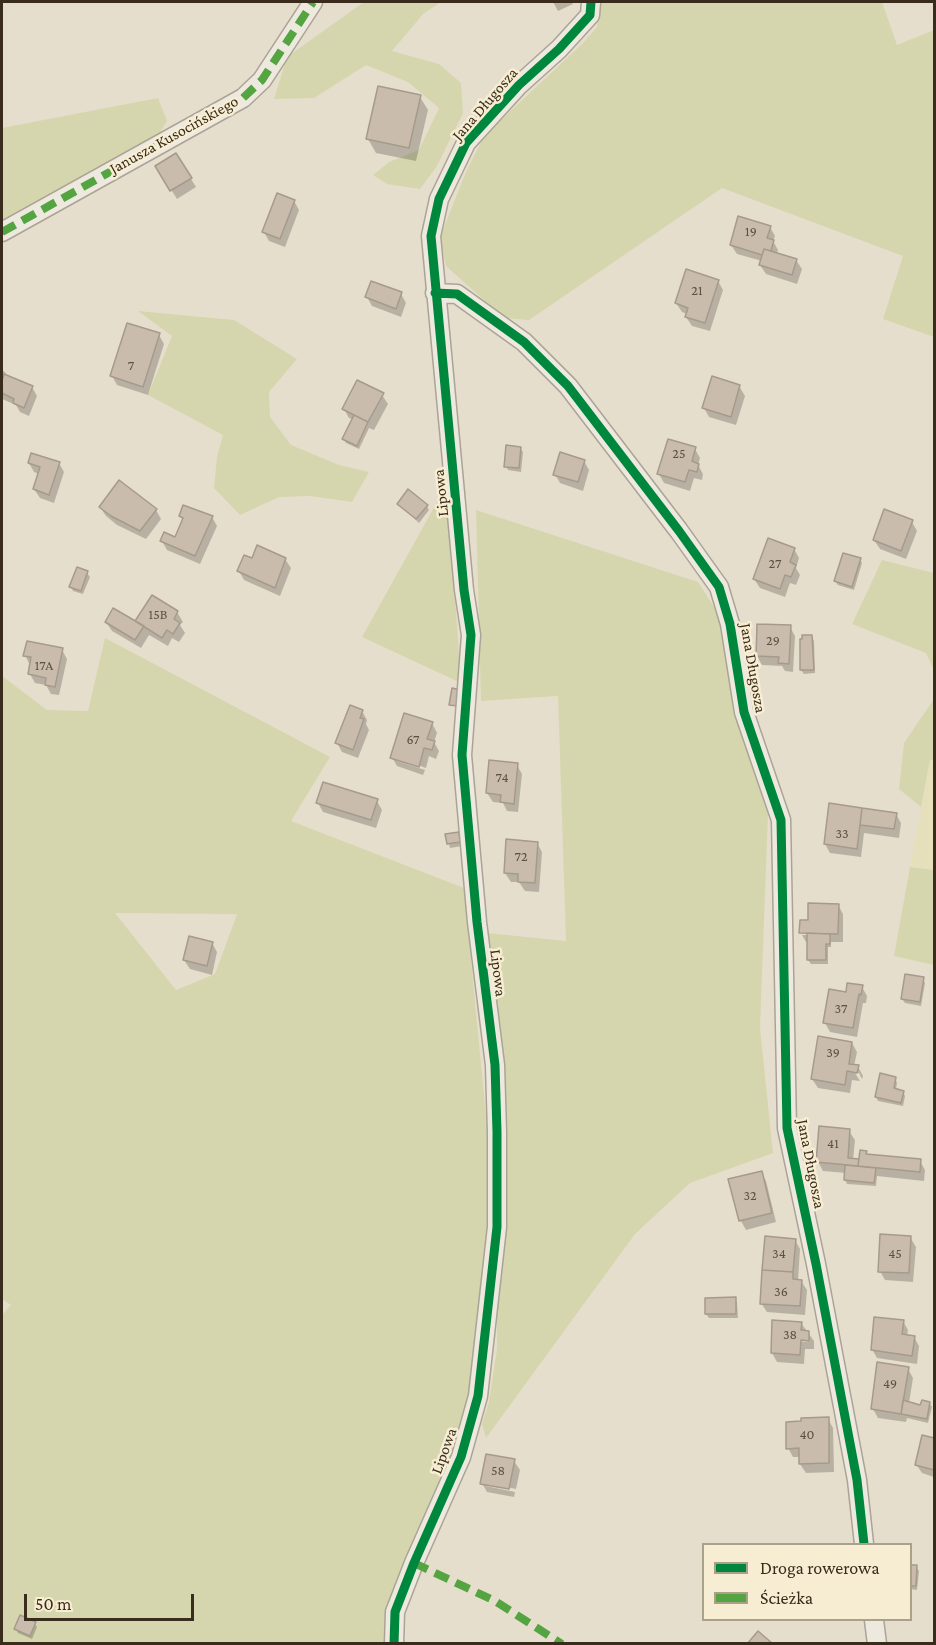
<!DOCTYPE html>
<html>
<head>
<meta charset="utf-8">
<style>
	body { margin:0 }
	#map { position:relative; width:936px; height:1645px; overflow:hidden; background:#e6decc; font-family:"Crimson Pro",serif }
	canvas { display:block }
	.frame { position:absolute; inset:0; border:3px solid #3a2c1d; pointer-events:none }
	.legend { position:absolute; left:702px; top:1543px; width:210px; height:78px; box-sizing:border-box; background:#f7edd2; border:2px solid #aba08a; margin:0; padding:8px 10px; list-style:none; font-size:18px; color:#3a2c1d }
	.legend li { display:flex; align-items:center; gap:12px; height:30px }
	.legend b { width:30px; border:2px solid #aba08a }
	.scale { position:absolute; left:24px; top:1594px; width:170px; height:27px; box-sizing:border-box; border:3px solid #3a2c1d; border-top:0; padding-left:8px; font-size:18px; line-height:21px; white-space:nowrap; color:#3a2c1d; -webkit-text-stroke:4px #f7edd2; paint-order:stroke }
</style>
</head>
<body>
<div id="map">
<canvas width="936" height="1645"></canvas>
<div class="frame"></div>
<ul class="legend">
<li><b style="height:8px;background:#00873e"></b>Droga rowerowa</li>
<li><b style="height:8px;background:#54a441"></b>Ścieżka</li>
</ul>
<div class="scale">50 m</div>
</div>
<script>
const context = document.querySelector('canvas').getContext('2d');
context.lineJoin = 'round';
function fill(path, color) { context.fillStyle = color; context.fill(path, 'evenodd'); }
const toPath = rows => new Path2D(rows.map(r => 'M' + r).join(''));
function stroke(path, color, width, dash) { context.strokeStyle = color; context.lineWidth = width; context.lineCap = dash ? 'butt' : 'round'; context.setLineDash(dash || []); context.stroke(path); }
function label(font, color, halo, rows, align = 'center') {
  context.font = font + ' "Crimson Pro",serif'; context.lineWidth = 5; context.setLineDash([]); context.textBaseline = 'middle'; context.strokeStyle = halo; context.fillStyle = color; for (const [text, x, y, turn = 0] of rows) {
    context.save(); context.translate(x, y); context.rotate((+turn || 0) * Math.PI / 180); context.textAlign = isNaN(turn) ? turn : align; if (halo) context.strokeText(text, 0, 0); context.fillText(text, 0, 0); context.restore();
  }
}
fill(toPath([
	[930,759,934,760,934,870,910,867]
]), '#e6dfbc');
fill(toPath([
	[367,2,441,2,423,14,392,51,439,64,461,83,463,113,437,166,420,189,387,184,373,175,389,162,419,150,439,108,408,82,366,65,314,98,274,99,287,57,361,4],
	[600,2,882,2,897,45,934,30,934,337,883,319,903,256,722,188,529,320,504,318,446,266,440,237,466,172,484,136,583,43,597,27],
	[158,98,167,121,158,136,2,225,2,128],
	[138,311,234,320,297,359,269,392,270,417,291,445,339,465,369,472,352,502,310,496,279,497,240,515,214,488,217,457,223,435,148,395,172,336],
	[447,484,461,683,362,637],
	[476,510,698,582,716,610,768,813,760,1028,773,1153,690,1183,635,1234,486,1438,482,1424,489,1402,497,1349,497,1304,474,1415,400,1613,402,1643,2,1643,2,1315,11,1305,2,1299,2,676,47,710,88,711,105,638,330,757,291,821,464,888,487,1127,504,1144,487,933,566,941,558,696,481,701],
	[115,913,237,914,215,974,176,990],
	[882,560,934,573,934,670,926,653,852,624],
	[934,699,934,760,930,760,921,807,899,789,904,743],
	[910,867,934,870,934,965,894,956]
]), '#d5d6ae');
fill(toPath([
	[553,2,572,2,573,4,558,11],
	[420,97,428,110,416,161,376,153,368,139],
	[176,155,196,187,177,199,157,167],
	[294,201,299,210,285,247,269,241,264,232],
	[770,227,775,236,773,241,778,250,777,254,796,260,802,269,797,284,766,274,760,265,762,261,737,254,731,245],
	[718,281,723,290,710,331,692,326,686,317,687,314,682,312,676,303],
	[401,294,406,303,401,317,372,306,367,297],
	[159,335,164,344,148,395,117,385,112,376],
	[2,370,5,372,8,377,32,387,37,396,29,416,20,412,16,405,2,399],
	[739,386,745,396,736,425,709,417,704,408],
	[382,395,388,404,374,430,369,428,359,449,346,443,344,439,354,420,349,418,344,409],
	[520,448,523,452,521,472,508,470,506,466],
	[695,449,700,458,698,465,703,474,702,480,694,478,690,491,664,483,659,474],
	[584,461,589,470,583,491,560,483,555,474],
	[29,463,59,463,64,472,54,503,40,498,34,489,39,474,34,472],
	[399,504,427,506,429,510,419,523],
	[100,507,156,510,161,519,146,539,117,525,106,516],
	[180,516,212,517,217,526,200,564,167,550,162,541,176,539,183,520],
	[912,522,917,531,906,559,880,549,874,540],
	[794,549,799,558,796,568,800,575,796,585,790,583,785,597,760,588,754,579],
	[285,559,291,568,280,596,244,580,239,571,252,560],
	[860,559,862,563,854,590,838,585,835,581],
	[87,573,90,577,83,594,73,591,71,587],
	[152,597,177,612,183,622,180,625,185,633,179,642,172,638,168,646,149,635,141,648,112,631,106,622,136,623],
	[790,627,795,636,793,672,785,671,782,666,762,665,757,656],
	[812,637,814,641,815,673,804,674,801,670],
	[62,650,67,659,59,695,51,694,46,685,35,683,30,674,30,665,25,655],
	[362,711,367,720,366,724,369,730,358,758,342,752,337,743],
	[432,723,437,733,434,742,439,751,436,759,429,756,426,768,397,758,397,761,425,770,423,775,397,766,392,757],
	[517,765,522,774,518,812,507,811,503,803,493,802,487,793],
	[377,801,382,810,376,828,323,812,318,803],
	[831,805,896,814,901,823,899,838,864,833,861,857,830,853,825,844],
	[458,833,462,846,450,848,447,835],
	[537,843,542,852,539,892,525,891,519,882,511,882,505,873],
	[838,905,843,914,843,942,831,942,831,947,828,947,828,964,811,964,808,960,809,942,806,942,802,935,826,935,826,932,809,921],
	[212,943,217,952,212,975,190,969,184,960],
	[923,979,925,983,921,1006,905,1003,902,999],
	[862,987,867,996,866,1003,863,1003,857,1037,830,1032,825,1023,847,994],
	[852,1043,857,1052,854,1066,858,1067,863,1076,862,1079,859,1073,855,1073,860,1081,852,1080,850,1093,818,1088,812,1079],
	[895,1078,897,1083,896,1090,903,1092,905,1096,903,1106,878,1101,876,1097],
	[849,1131,855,1140,853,1160,861,1161,866,1153,868,1156,920,1161,925,1170,924,1181,877,1176,876,1186,847,1184,845,1180,846,1173,823,1171,818,1162],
	[761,1172,766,1181,776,1222,746,1230,741,1221,730,1180],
	[910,1237,916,1247,913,1282,885,1280,880,1271],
	[795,1240,800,1249,798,1281,801,1281,807,1290,805,1315,767,1312,761,1303],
	[706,1299,735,1299,737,1303,738,1318,709,1318,706,1314],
	[903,1321,908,1330,907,1336,914,1337,919,1346,917,1364,877,1358,872,1349],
	[801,1323,814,1341,814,1349,805,1349,804,1364,777,1362,772,1353],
	[809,1339,809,1342,793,1341],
	[908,1369,913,1378,909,1403,921,1406,929,1403,932,1407,928,1423,907,1418,906,1422,878,1418,873,1409],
	[828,1419,833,1428,834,1472,806,1473,800,1464,800,1457,793,1457,788,1448],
	[924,1436,934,1439,934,1477,922,1473,916,1464],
	[514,1461,520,1470,516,1489,486,1483,486,1486,515,1492,514,1497,487,1492,482,1483],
	[910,1566,916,1567,919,1571,917,1590,910,1589],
	[34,1623,37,1627,32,1639,18,1633,16,1629]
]), '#0003');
const building = toPath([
	[378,86,421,95,409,148,366,139,378,86],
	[176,153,192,178,170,191,155,166,176,153],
	[277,193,295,200,280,239,262,232,277,193],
	[738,216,771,226,767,238,774,240,771,251,764,249,762,255,730,245,738,216],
	[764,249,797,259,792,275,759,265,764,249],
	[686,269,719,280,705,323,685,317,688,308,675,303,686,269],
	[371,281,402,292,396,309,365,297,371,281],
	[127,323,160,333,143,387,110,376,127,323],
	[4,374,33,386,24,408,13,403,14,399,2,393,2,381,4,374],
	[712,376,740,385,731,417,702,408,712,376],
	[357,380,384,393,368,422,342,409,357,380],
	[354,415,368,422,357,446,342,439,354,415],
	[668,439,696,447,692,461,699,464,697,472,689,470,685,482,657,474,668,439],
	[506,445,521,447,519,468,504,467,506,445],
	[560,452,585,460,578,482,553,475,560,452],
	[31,453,60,462,49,495,33,489,40,467,28,463,31,453],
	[119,480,157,509,140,531,111,516,99,507,119,480],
	[408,489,428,505,416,519,397,504,408,489],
	[183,505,213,516,195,556,160,541,164,532,175,537,183,518,179,516,183,505],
	[884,509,913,520,901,551,873,540,884,509],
	[768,538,795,548,790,562,796,565,791,577,785,575,780,589,753,579,768,538],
	[257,545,286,558,275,588,237,571,244,555,252,558,257,545],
	[843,553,861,558,852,587,834,581,843,553],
	[77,567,88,571,81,591,69,587,77,567],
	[152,595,178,611,174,619,180,623,173,634,167,630,162,638,135,621,152,595],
	[113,608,144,626,135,640,105,622,113,608],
	[757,624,791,625,789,664,778,663,779,657,756,656,757,624],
	[802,635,812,635,814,670,800,670,800,639,802,639,802,635],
	[27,641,63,648,55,687,45,685,46,678,28,674,31,657,23,656,27,641],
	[452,688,461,690,458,706,449,705,452,688],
	[350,705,363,710,360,718,364,719,353,750,335,743,350,705],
	[404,713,433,722,427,739,435,741,432,750,424,748,419,767,390,758,404,713],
	[489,760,518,763,514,804,500,802,501,795,486,793,489,760],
	[323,782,378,799,371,820,316,803,323,782],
	[829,803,862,808,857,849,824,844,829,803],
	[862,808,897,813,894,829,860,825,862,808],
	[459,832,460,842,447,844,445,834,459,832],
	[506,839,538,842,535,883,518,882,518,874,504,873,506,839],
	[808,903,839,904,838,934,799,933,800,920,808,920,808,903],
	[807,933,830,934,830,944,826,944,826,960,807,960,807,933],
	[189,936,213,942,207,966,183,960,189,936],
	[905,974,924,977,920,1002,901,999,905,974],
	[847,983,863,985,861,995,859,994,853,1028,823,1023,829,989,846,992,847,983],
	[818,1036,852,1042,849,1064,859,1065,857,1073,847,1071,845,1085,811,1079,818,1036],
	[880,1073,896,1077,894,1088,904,1091,901,1103,875,1097,880,1073],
	[819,1126,850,1129,848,1158,859,1159,858,1166,816,1162,819,1126],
	[860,1150,867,1151,866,1154,921,1159,920,1172,858,1166,860,1150],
	[845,1165,876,1168,874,1183,844,1180,845,1165],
	[762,1171,772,1213,739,1221,728,1179,762,1171],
	[880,1234,911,1236,909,1273,878,1272,880,1234],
	[765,1236,796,1239,793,1272,762,1270,765,1236],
	[762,1270,793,1272,793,1279,802,1280,800,1306,760,1304,762,1270],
	[736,1297,736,1314,705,1314,705,1298,736,1297],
	[874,1317,904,1320,902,1334,915,1336,912,1356,871,1350,874,1317],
	[772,1320,802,1322,801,1330,809,1331,809,1341,801,1340,800,1355,771,1353,772,1320],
	[877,1362,909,1367,901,1414,871,1409,877,1362],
	[903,1400,920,1405,922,1400,930,1402,927,1419,901,1414,903,1400],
	[829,1417,829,1463,799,1464,799,1448,786,1449,786,1422,801,1421,801,1418,829,1417],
	[922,1435,934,1438,934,1470,915,1465,922,1435],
	[486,1454,515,1459,509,1489,480,1484,486,1454],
	[910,1565,917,1565,916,1586,910,1586,910,1565],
	[20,1615,36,1622,30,1636,14,1629,20,1615],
	[758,1631,773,1644,747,1644,758,1631]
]);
fill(building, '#cabcad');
stroke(building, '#a69a8b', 1.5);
const minor = toPath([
	[2,232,243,98,262,80,313,2],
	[435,293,457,294,524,342,568,386,679,531,719,587,730,624,744,712,781,820,787,1128,816,1264,857,1480,864,1544],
	[874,1620,877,1644],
	[394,1644,395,1612,414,1563,461,1457,478,1396,497,1227,497,1132,495,1065,477,922,462,755,471,635,464,590,431,236,439,199,466,143,519,85,559,49,590,15,591,2]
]);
stroke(minor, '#aba396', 21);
stroke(minor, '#eee9de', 18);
stroke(toPath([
	[2,232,243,98,262,80,313,2],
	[414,1563,495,1601,562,1644]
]), '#54a441', 8, [15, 8]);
stroke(toPath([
	[435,293,457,294,524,342,568,386,679,531,719,587,730,624,744,712,781,820,787,1128,816,1264,857,1480,864,1544],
	[394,1644,395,1612,414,1563,461,1457,478,1396,497,1227,497,1132,495,1065,477,922,462,755,471,635,464,590,431,236,439,199,466,143,519,85,559,49,590,15,591,2]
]), '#00873e', 9);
label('14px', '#5e5041', null, [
	["19",751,232],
	["21",697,291],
	["7",131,366],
	["25",679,454],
	["27",775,564],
	["15B",158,615],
	["29",773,641],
	["17A",44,666],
	["67",413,740],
	["74",502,778],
	["33",842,834],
	["72",521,857],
	["37",841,1009],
	["39",833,1053],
	["41",833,1144],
	["32",750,1196],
	["34",779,1254],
	["45",895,1254],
	["36",781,1292],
	["38",790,1335],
	["49",890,1384],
	["40",807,1435],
	["58",498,1471]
]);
label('16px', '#3a2c1d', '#f7edd2', [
	["Jana Długosza",485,104,-49],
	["Janusza Kusocińskiego",174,135,-29],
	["Lipowa",441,493,-96],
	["Jana Długosza",753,668,80],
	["Lipowa",498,973,83],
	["Jana Długosza",811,1164,79],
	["Lipowa",444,1451,-70]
]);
</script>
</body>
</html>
